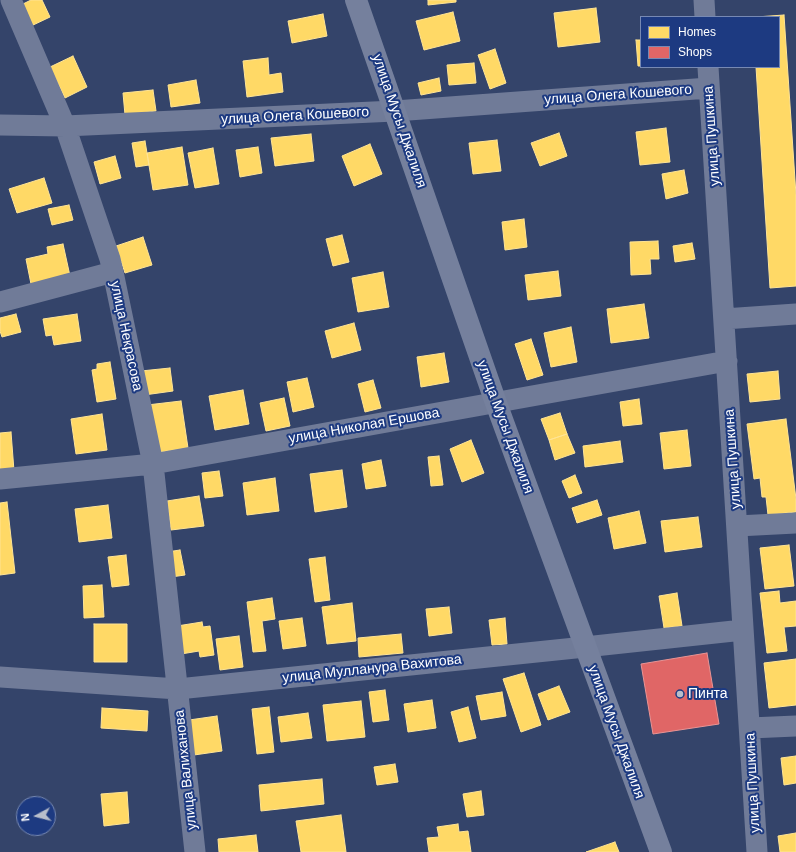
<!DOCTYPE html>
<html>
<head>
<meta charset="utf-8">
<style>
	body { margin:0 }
	#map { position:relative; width:796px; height:852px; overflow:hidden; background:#34446a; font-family:Arial,sans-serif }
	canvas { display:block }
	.legend { position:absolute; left:640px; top:16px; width:140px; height:52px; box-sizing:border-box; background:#1d3a81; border:1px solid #7789b3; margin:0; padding:5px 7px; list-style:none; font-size:12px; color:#fff }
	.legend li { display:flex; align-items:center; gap:8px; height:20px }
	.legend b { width:20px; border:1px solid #7789b3 }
	.north { position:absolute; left:16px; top:796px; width:40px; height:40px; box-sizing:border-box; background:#1d3a81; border:1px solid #7789b3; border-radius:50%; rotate:263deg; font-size:11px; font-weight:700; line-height:16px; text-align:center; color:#fff }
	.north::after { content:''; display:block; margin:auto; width:14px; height:18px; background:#b8becb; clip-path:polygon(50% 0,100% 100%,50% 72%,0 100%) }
</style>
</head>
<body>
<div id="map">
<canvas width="796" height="852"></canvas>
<ul class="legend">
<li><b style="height:11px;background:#ffd966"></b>Homes</li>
<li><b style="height:11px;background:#e06666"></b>Shops</li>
</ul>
<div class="north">N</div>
</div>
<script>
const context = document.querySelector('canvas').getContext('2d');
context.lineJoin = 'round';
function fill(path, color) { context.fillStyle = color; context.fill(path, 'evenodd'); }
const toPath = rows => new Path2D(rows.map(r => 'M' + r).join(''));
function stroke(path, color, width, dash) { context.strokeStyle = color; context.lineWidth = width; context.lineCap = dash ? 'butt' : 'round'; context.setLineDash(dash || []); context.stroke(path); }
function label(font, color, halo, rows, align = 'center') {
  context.font = font + ' Arial,sans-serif'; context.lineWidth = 4; context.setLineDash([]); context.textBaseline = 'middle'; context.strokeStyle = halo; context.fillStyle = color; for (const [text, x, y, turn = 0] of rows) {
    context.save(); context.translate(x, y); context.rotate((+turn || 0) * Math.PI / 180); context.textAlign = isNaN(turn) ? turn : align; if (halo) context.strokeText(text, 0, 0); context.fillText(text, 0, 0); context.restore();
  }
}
const homes = toPath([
	[31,0,42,0,50,17,31,26,21,5,31,0],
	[428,0,456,0,456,2,428,5,428,0],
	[596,8,600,42,558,47,554,13,596,8],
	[453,12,460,41,424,50,416,21,453,12],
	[323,14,327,36,292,43,288,21,323,14],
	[784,15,796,195,796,286,770,288,756,67,779,67,779,17,756,17,784,15],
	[636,40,641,40,641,66,638,66,636,40],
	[495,49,506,83,490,89,478,55,495,49],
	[73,56,87,87,65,98,50,67,73,56],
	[268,58,269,75,281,73,283,92,247,97,243,61,268,58],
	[474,63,476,83,449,85,447,65,474,63],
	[439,78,441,91,421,95,418,83,439,78],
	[196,80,200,103,171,107,168,85,196,80],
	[153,90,156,111,125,115,123,93,153,90],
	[666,128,670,162,640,165,636,132,666,128],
	[559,133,567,156,540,166,531,143,559,133],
	[311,134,314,161,275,166,271,138,311,134],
	[497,140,501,171,473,174,469,143,497,140],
	[145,141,149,165,136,167,132,143,145,141],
	[370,144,382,174,354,186,342,156,370,144],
	[182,147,188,185,153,190,147,153,182,147],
	[258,147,262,173,240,177,236,150,258,147],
	[213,148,219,184,195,188,188,153,213,148],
	[115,156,121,178,100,184,94,162,115,156],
	[684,170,688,193,666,199,662,174,684,170],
	[44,178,52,203,17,213,9,189,44,178],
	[69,205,73,220,52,225,48,209,69,205],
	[524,219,527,247,505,250,502,222,524,219],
	[342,235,349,262,333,266,326,239,342,235],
	[143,237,152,265,125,273,116,246,143,237],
	[658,241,659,259,650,259,651,274,631,275,630,242,658,241],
	[692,243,695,259,675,262,673,246,692,243],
	[63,244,70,276,31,284,26,259,48,254,47,247,63,244],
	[558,271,561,296,528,300,525,275,558,271],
	[383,272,389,307,358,312,352,278,383,272],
	[644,304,649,338,611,343,607,309,644,304],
	[16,314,21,332,2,337,0,331,0,318,16,314],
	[77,314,81,341,54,345,52,335,46,336,43,319,77,314],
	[354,323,361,350,332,358,325,331,354,323],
	[571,327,577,362,551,367,544,333,571,327],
	[531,339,543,375,527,380,515,344,531,339],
	[444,353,449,382,421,387,417,357,444,353],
	[110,362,116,399,97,402,92,370,97,369,97,364,110,362],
	[170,368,173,391,144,395,141,371,170,368],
	[778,371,780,399,750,402,747,374,778,371],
	[307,378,314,407,293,412,287,382,307,378],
	[373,380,381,408,365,412,358,384,373,380],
	[243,390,249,424,215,430,209,396,243,390],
	[284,398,290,426,266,431,260,403,284,398],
	[639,399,642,424,623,426,620,402,639,399],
	[181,401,188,448,154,453,147,405,181,401],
	[560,413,567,434,549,440,541,419,560,413],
	[102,414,107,450,76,454,71,419,102,414],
	[786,419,796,499,796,512,768,515,766,497,762,497,760,478,754,479,747,424,786,419],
	[687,430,691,466,664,469,660,433,687,430],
	[11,432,14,471,0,472,0,433,11,432],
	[567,434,575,453,555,460,549,440,567,434],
	[471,440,484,473,462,482,450,449,471,440],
	[620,441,623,462,585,467,583,446,620,441],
	[439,456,443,485,431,486,428,457,439,456],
	[381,460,386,486,366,489,362,464,381,460],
	[342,470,347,507,315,512,310,474,342,470],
	[219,471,223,496,205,498,202,473,219,471],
	[575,475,582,493,569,498,562,481,575,475],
	[275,478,279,511,247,515,243,483,275,478],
	[199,496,204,526,171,530,167,501,199,496],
	[597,500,602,515,577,523,572,508,597,500],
	[7,502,15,573,0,575,0,503,7,502],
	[108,505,112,538,79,542,75,509,108,505],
	[639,511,646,543,614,549,608,518,639,511],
	[698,517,702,547,665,552,661,521,698,517],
	[789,545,794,586,765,589,760,548,789,545],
	[180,550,185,575,171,577,167,552,180,550],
	[126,555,129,585,112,587,108,557,126,555],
	[325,557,330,600,315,602,309,559,325,557],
	[102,585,104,617,84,618,83,586,102,585],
	[779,591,780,603,796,601,796,626,784,627,787,651,767,653,760,593,779,591],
	[677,593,682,626,664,628,659,596,677,593],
	[272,598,275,619,262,621,266,651,253,652,247,602,272,598],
	[352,603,356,641,327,644,322,607,352,603],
	[449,607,452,633,429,636,426,609,449,607],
	[302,618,306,646,283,649,279,621,302,618],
	[505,618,507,644,492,645,489,620,505,618],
	[202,622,203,627,210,626,214,655,200,657,199,651,181,654,177,626,202,622],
	[94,624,127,624,127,662,94,662,94,624],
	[401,634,403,653,359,657,358,638,401,634],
	[239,636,243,667,220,670,216,639,239,636],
	[796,659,796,705,769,708,764,663,796,659],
	[524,673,541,725,521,732,503,679,524,673],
	[559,686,570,712,548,720,538,694,559,686],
	[385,690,389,720,373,722,369,692,385,690],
	[502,692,506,716,481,720,476,696,502,692],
	[432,700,436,728,408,732,404,704,432,700],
	[361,701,365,737,327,741,323,705,361,701],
	[269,707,274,752,257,754,252,709,269,707],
	[468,707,476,738,459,742,451,712,468,707],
	[102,708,148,711,147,731,101,728,102,708],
	[308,713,312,738,281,742,278,717,308,713],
	[217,716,222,751,194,755,189,720,217,716],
	[796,756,796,783,784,785,781,758,796,756],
	[395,764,398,782,377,785,374,767,395,764],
	[322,779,324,804,261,811,259,785,322,779],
	[481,791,484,815,467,817,463,794,481,791],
	[127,792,129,823,104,826,101,794,127,792],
	[341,815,346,852,301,852,296,821,341,815],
	[458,824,459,832,468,831,471,852,429,852,427,838,439,837,437,827,458,824],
	[796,833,796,852,780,852,778,836,796,833],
	[256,835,258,852,219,852,218,839,256,835],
	[615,842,619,852,586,852,615,842]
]);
fill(homes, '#ffd966');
stroke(homes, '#ffe494', 1);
const shops = toPath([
	[707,653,719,724,653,734,641,664,707,653]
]);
fill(shops, '#e06666');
stroke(shops, '#e99494', 1);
stroke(toPath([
	[11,0,65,126,110,259,113,272,153,464,195,852],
	[704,0,705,17],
	[708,67,757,852],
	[0,125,65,126,395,111,709,88],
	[0,302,113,272],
	[724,319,796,314],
	[0,479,153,464,727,361],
	[737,526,796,523],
	[0,677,178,689,585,647,743,630],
	[750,728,796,726]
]), '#707b98', 21);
stroke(toPath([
	[356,0,496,403,661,852]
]), '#75809d', 22);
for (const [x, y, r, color] of [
	[680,694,4,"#b8becb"]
]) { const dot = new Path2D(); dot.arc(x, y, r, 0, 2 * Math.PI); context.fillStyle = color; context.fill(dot); stroke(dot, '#1d3a81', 1.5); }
label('14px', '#fff', '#1d3a81', [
	["улица Олега Кошевого",618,95,-4],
	["улица Олега Кошевого",295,116,-3],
	["улица Мусы Джалиля",399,121,71],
	["улица Пушкина",712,136,-94],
	["улица Некрасова",126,336,78],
	["улица Николая Ершова",364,426,-10],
	["улица Мусы Джалиля",505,427,70],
	["улица Пушкина",733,459,-94],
	["улица Мулланура Вахитова",372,669,-6],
	["улица Мусы Джалиля",616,732,70],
	["улица Валиханова",186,770,-96],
	["улица Пушкина",753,783,-93]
]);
label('14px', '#fff', '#1d3a81', [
	["Пинта",688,694]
], 'left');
</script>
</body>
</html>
